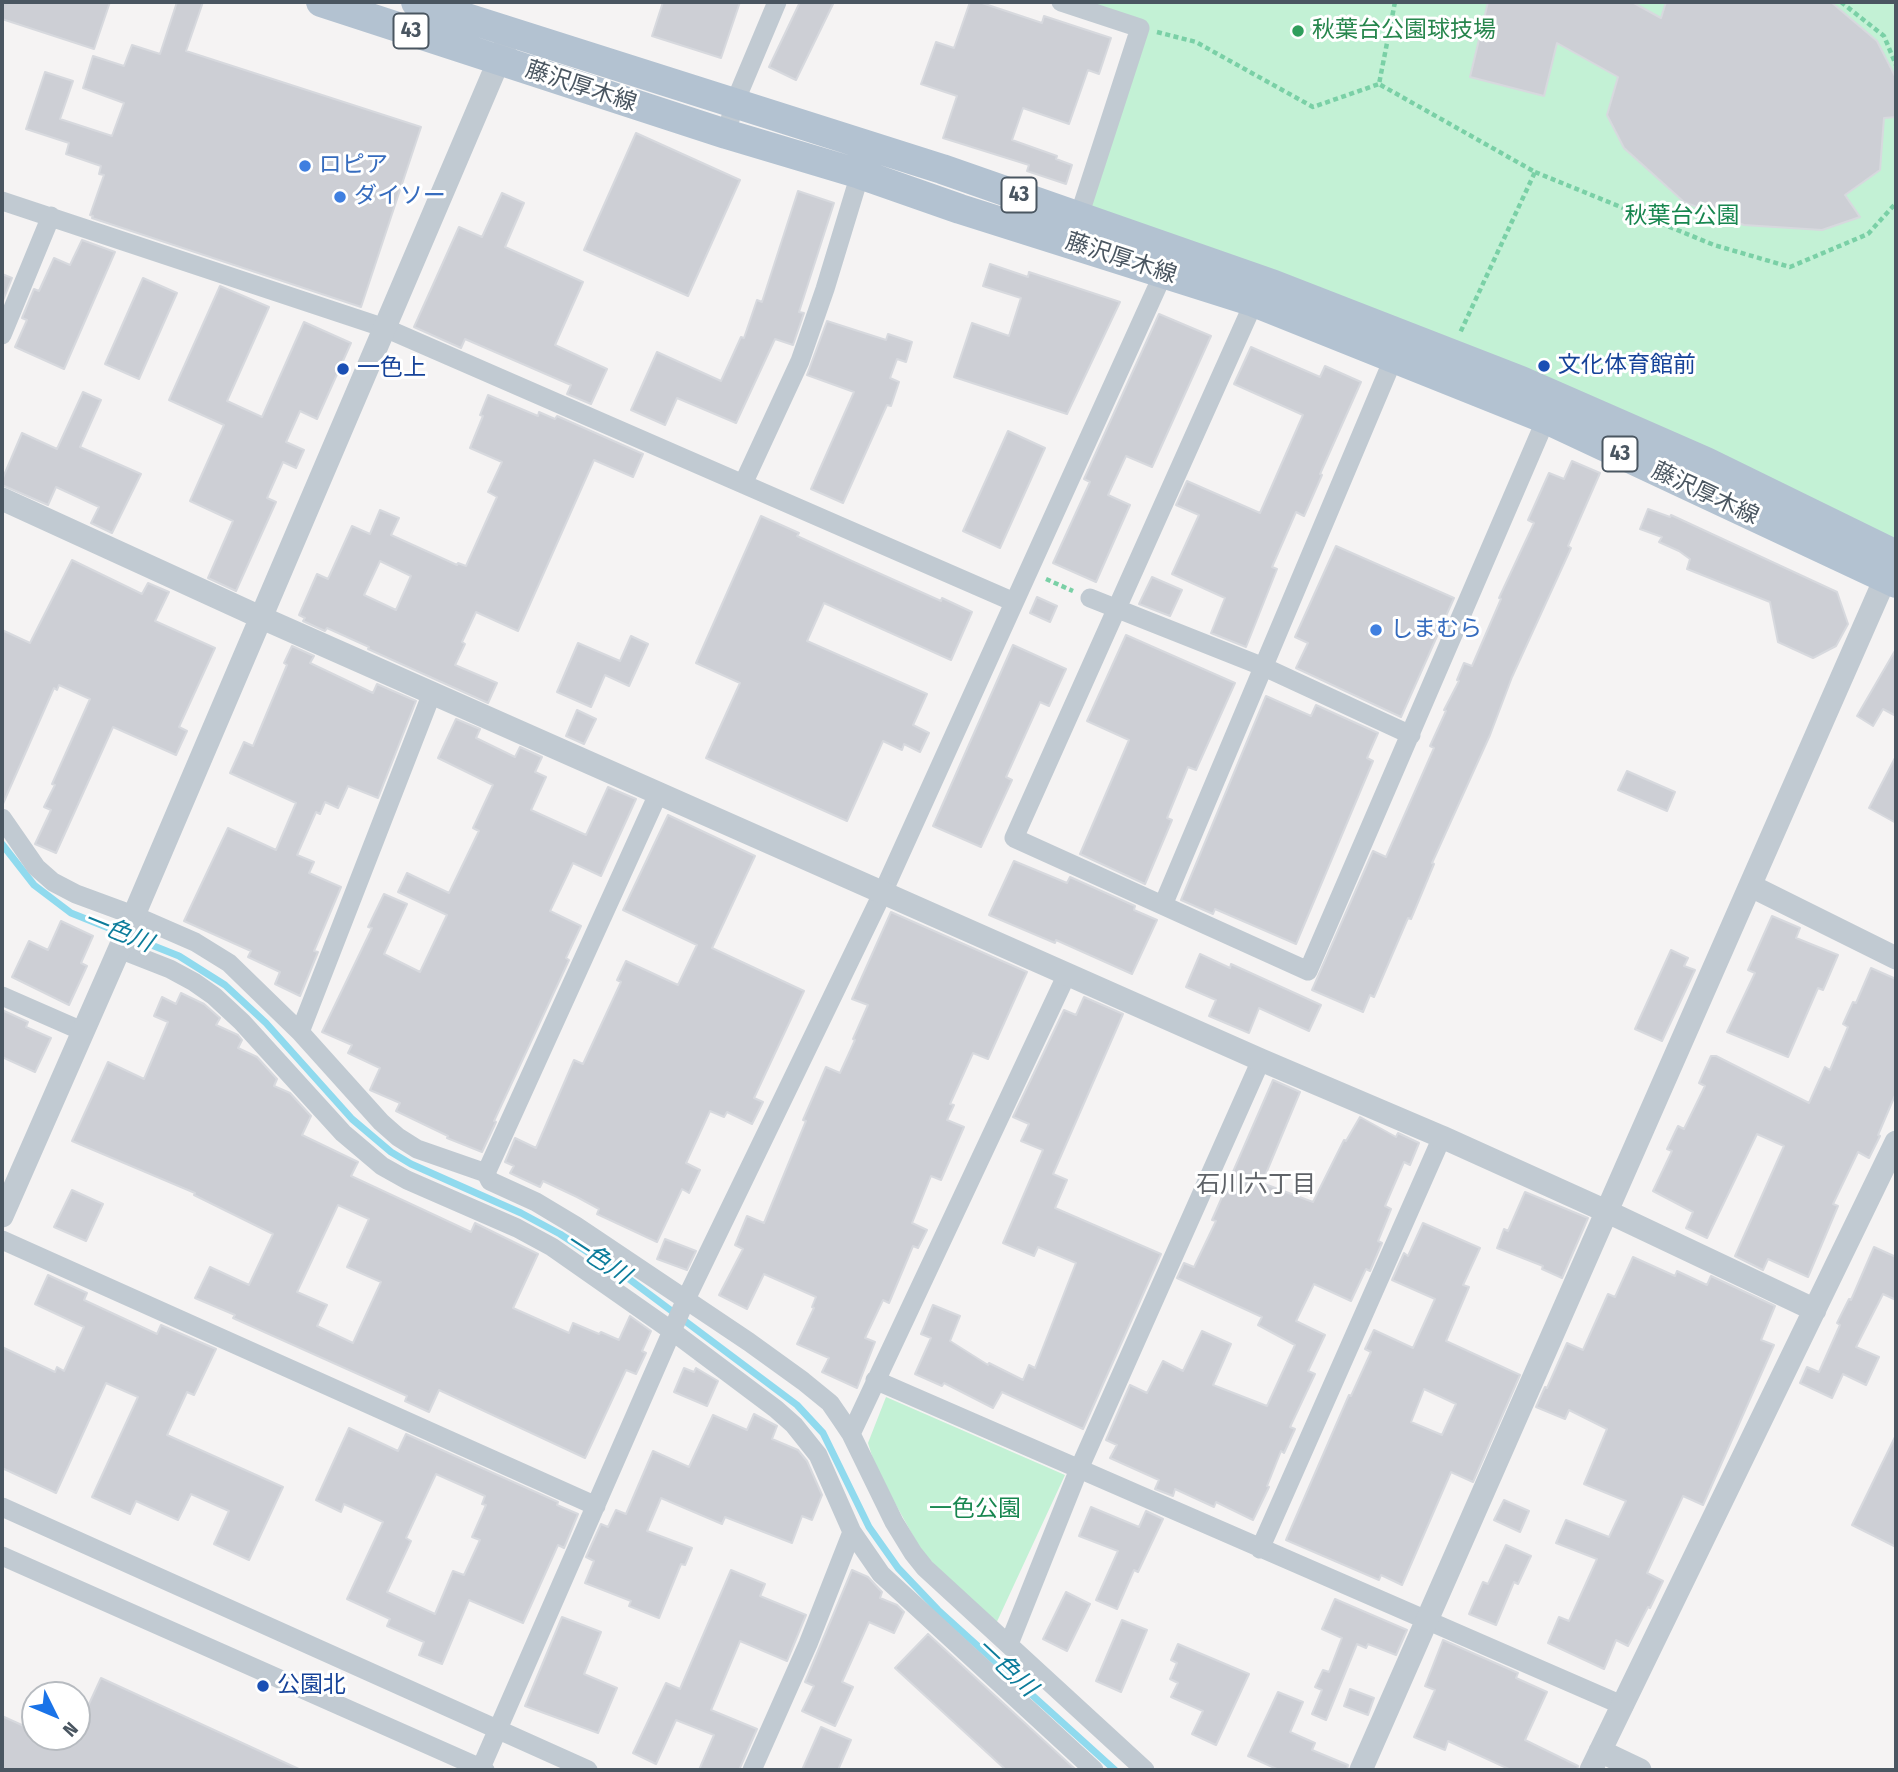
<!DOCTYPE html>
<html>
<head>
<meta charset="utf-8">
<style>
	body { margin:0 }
	#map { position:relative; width:1898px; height:1772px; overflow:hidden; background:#f5f3f3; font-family:"Fira Sans Condensed",sans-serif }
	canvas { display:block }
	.frame { position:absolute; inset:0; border:4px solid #4a5661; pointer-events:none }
	.north { position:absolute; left:21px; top:1681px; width:70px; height:70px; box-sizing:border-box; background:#fff; border:2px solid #b7bbc0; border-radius:50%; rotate:133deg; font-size:19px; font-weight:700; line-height:28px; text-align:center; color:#4a5661 }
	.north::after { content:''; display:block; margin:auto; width:24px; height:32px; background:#1a73e8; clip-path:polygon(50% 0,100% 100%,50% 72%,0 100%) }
</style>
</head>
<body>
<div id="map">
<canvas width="1898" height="1772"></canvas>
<div class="frame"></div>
<div class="north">N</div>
</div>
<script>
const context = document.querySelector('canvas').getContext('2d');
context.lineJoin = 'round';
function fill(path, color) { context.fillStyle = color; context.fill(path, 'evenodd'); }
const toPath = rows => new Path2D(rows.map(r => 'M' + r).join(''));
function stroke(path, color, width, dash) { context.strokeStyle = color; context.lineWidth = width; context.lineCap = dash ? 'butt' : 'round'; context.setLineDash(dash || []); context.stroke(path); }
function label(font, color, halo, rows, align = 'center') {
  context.font = font + ' "Fira Sans Condensed","Noto Sans JP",sans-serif'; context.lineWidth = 6; context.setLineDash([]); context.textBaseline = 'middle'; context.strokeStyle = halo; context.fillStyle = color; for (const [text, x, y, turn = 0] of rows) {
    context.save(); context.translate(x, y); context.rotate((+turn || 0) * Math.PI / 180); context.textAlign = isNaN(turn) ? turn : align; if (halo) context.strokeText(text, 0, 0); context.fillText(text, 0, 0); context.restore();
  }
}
fill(toPath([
	[1061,2,1896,2,1896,555,1079,216,1140,28],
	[886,1397,1065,1475,994,1628,921,1550,876,1469,868,1443]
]), '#c3f1d5');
stroke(toPath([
	[2,844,34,885,71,913,179,956,225,985,266,1023,352,1119,391,1152,411,1164,521,1213,560,1234,629,1279,797,1405,823,1433,869,1527,898,1568,938,1610,1115,1770]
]), '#90daee', 7);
const building = toPath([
	[2,2,110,2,94,49,2,19,2,2],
	[177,2,203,2,186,51,421,127,361,307,92,218,93,216,90,215,104,175,99,174,101,166,66,154,69,143,26,129,45,72,73,81,60,119,112,136,124,103,83,88,93,56,124,66,132,45,160,54,177,2],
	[663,2,740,2,721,58,652,36,663,2],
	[800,2,834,2,796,80,769,67,800,2],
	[970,2,979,2,1042,23,1044,16,1111,38,1099,74,1088,70,1069,124,1023,108,1012,140,1057,156,1056,159,1072,165,1066,184,1027,171,1029,165,943,138,957,96,921,84,936,42,954,48,970,2],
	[1488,2,1632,2,1661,18,1666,2,1831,2,1877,41,1896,78,1896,117,1884,118,1880,170,1845,195,1860,217,1822,230,1744,225,1684,202,1624,148,1607,115,1618,77,1557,43,1544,96,1470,77,1488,2],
	[636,133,740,180,688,296,584,250,636,133],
	[798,191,834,203,799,312,804,313,793,345,775,339,736,423,677,398,665,425,631,410,657,352,721,381,741,337,744,338,757,300,762,302,798,191],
	[502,193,524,203,505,247,583,282,555,345,607,369,591,404,567,394,571,385,465,339,461,348,414,327,459,227,482,237,502,193],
	[82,240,115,252,64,369,15,347,27,320,22,318,34,289,39,291,54,258,70,265,82,240],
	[990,264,1028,277,1029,272,1120,302,1067,414,954,377,972,323,1009,336,1021,298,983,286,990,264],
	[2,274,12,278,2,303,2,274],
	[143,278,177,293,139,379,105,364,143,278],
	[220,286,269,307,227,401,262,417,304,322,351,343,317,419,300,411,286,442,304,450,296,468,283,462,267,498,276,502,236,591,208,578,233,521,190,501,224,425,169,400,220,286],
	[1159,314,1211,336,1152,467,1126,456,1108,495,1130,505,1096,582,1053,563,1090,482,1084,479,1159,314],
	[827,321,886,340,888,334,912,342,906,362,897,359,890,378,899,382,891,406,887,405,843,503,811,489,854,392,807,375,827,321],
	[1251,347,1320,377,1325,366,1361,382,1320,474,1322,475,1304,516,1296,512,1272,567,1277,569,1246,647,1211,633,1225,598,1172,574,1199,515,1176,505,1187,481,1260,513,1303,415,1234,384,1251,347],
	[83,392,101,400,80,447,141,474,112,533,91,523,99,507,56,487,48,505,2,485,2,480,22,433,57,449,83,392],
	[488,395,538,416,539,412,555,419,557,416,643,454,633,477,594,460,518,631,476,612,462,642,465,644,455,665,497,683,488,703,368,649,369,647,327,628,325,631,303,621,305,618,299,615,317,574,328,579,352,526,370,534,380,510,399,518,391,535,457,565,458,563,466,566,497,497,488,492,502,462,470,448,483,416,480,415,488,395],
	[380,561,411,576,396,610,364,595,380,561],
	[1008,431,1045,448,1000,548,963,531,1008,431],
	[1572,461,1600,473,1568,546,1571,548,1512,677,1490,735,1432,863,1434,864,1411,919,1408,918,1374,997,1370,995,1363,1012,1312,990,1373,851,1386,857,1434,748,1430,746,1446,711,1444,710,1459,681,1457,680,1464,663,1472,666,1501,599,1499,598,1534,523,1528,520,1549,473,1564,479,1572,461],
	[1648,509,1670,517,1671,515,1837,592,1848,624,1836,646,1813,658,1778,642,1770,602,1687,569,1690,559,1679,551,1659,542,1662,537,1640,529,1648,509],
	[761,516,799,533,797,536,854,562,941,601,942,598,972,612,951,660,824,603,807,641,927,694,913,725,929,733,920,752,904,744,902,750,883,741,847,821,706,758,740,683,696,663,761,516],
	[1336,546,1454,598,1401,717,1296,668,1308,643,1295,637,1336,546],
	[72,560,142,594,148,583,169,592,155,621,215,648,179,727,187,731,176,755,113,727,56,853,35,844,51,810,44,807,55,785,52,784,90,699,59,685,57,690,54,688,2,806,2,630,30,643,72,560],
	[1152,577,1182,590,1170,616,1139,604,1152,577],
	[1037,597,1057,606,1050,622,1030,613,1037,597],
	[1126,635,1235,683,1196,770,1188,767,1167,818,1172,820,1145,884,1080,854,1129,740,1087,721,1126,635],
	[631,636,648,644,629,686,605,675,591,707,557,692,578,643,620,661,631,636],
	[1013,645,1066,669,1049,706,1040,702,1006,777,1012,780,981,847,933,826,1013,645],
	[292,646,314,656,310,663,373,693,377,684,416,701,378,798,348,786,338,808,325,802,320,814,316,812,297,855,314,862,309,873,341,887,314,951,318,952,300,996,275,984,280,972,248,957,251,951,184,921,228,828,276,850,296,803,230,773,244,742,253,746,287,665,284,663,292,646],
	[1896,649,1896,716,1883,709,1873,726,1857,716,1896,649],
	[1266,696,1311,716,1316,705,1378,733,1367,758,1373,761,1296,944,1215,909,1213,914,1181,900,1266,696],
	[577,710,596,719,584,744,566,736,577,710],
	[456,719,480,729,476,738,515,757,520,747,542,757,535,772,546,777,531,810,586,835,608,787,636,799,601,876,573,863,550,911,581,926,566,958,569,960,494,1121,496,1122,482,1152,447,1138,448,1136,396,1111,400,1103,370,1090,380,1068,348,1053,352,1045,322,1032,372,928,368,927,384,894,407,904,384,954,420,972,447,915,398,892,407,873,449,893,479,831,473,828,493,785,438,758,456,719],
	[1896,756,1896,823,1869,808,1896,756],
	[1627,771,1675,792,1667,811,1618,790,1627,771],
	[668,815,755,856,712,948,804,991,754,1098,763,1102,752,1124,727,1112,724,1117,710,1111,686,1163,700,1170,689,1193,682,1189,657,1242,597,1214,599,1209,577,1197,543,1181,540,1187,510,1173,514,1166,505,1162,515,1138,536,1148,574,1060,583,1064,621,982,617,980,626,961,678,985,697,945,623,910,668,815],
	[1014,861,1067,883,1070,877,1135,906,1134,910,1157,920,1132,974,1056,940,1055,943,989,915,1014,861],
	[891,912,1027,972,988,1059,973,1053,950,1104,954,1105,947,1120,964,1127,941,1180,931,1176,912,1223,927,1230,918,1248,913,1246,889,1303,883,1300,865,1338,875,1342,857,1388,822,1372,829,1358,797,1344,814,1308,812,1307,816,1297,764,1274,747,1309,719,1295,743,1249,735,1245,747,1216,764,1223,806,1121,803,1120,826,1067,840,1073,855,1040,853,1039,868,1005,852,999,891,912],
	[1772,916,1800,928,1796,938,1838,955,1823,990,1818,988,1788,1057,1727,1032,1755,973,1748,970,1772,916],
	[61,921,93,936,81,963,87,966,69,1005,12,977,29,941,48,950,61,921],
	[1671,950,1688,958,1684,966,1695,970,1662,1041,1635,1029,1671,950],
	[1200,954,1230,968,1231,964,1321,1005,1309,1031,1259,1008,1249,1033,1209,1016,1216,1000,1186,987,1200,954],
	[1871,968,1896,979,1896,1093,1878,1135,1880,1136,1869,1158,1858,1152,1833,1204,1838,1206,1808,1277,1768,1259,1763,1270,1735,1256,1784,1146,1757,1134,1707,1238,1686,1228,1693,1212,1653,1191,1672,1151,1667,1149,1678,1126,1684,1129,1705,1086,1699,1083,1711,1056,1716,1056,1809,1103,1825,1067,1830,1070,1848,1027,1843,1024,1853,1002,1856,1003,1871,968],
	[181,993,204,1004,220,1018,216,1025,238,1035,242,1040,238,1048,257,1057,277,1079,274,1086,290,1093,311,1116,302,1135,358,1162,351,1176,471,1232,475,1223,538,1254,513,1308,569,1333,573,1323,599,1334,601,1332,619,1340,630,1316,651,1331,642,1351,646,1353,636,1374,626,1370,585,1458,439,1390,429,1412,405,1401,407,1396,233,1318,235,1315,195,1298,210,1267,249,1285,273,1234,194,1195,195,1193,72,1141,108,1062,144,1079,168,1022,154,1016,162,997,176,1004,181,993],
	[338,1205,369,1219,347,1267,381,1282,353,1343,317,1326,327,1305,297,1292,338,1205],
	[1084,997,1123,1014,1053,1174,1067,1180,1055,1208,1161,1254,1083,1429,1002,1392,993,1408,944,1383,942,1386,915,1374,931,1338,921,1334,933,1305,960,1316,950,1341,988,1365,989,1363,1023,1380,1029,1365,1035,1368,1076,1263,1038,1247,1034,1256,1003,1243,1043,1150,1021,1141,1029,1124,1013,1117,1064,1010,1076,1015,1084,997],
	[2,1010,28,1022,26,1027,51,1038,35,1072,2,1057,2,1010],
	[1273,1080,1300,1092,1262,1183,1313,1202,1344,1140,1346,1141,1360,1117,1396,1137,1398,1133,1419,1143,1410,1165,1404,1162,1385,1206,1391,1209,1378,1241,1382,1243,1370,1271,1366,1269,1351,1301,1314,1284,1296,1321,1325,1335,1308,1371,1315,1374,1290,1427,1295,1429,1284,1453,1281,1451,1267,1486,1269,1487,1253,1520,1216,1502,1214,1507,1175,1489,1173,1496,1155,1489,1159,1480,1110,1458,1117,1445,1106,1440,1130,1385,1147,1393,1163,1361,1183,1371,1202,1331,1231,1344,1213,1385,1267,1406,1295,1345,1258,1325,1262,1317,1177,1278,1184,1263,1194,1267,1216,1221,1212,1220,1273,1080],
	[72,1190,103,1204,86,1241,54,1227,72,1190],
	[1525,1192,1588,1218,1562,1278,1542,1269,1543,1266,1497,1248,1504,1229,1508,1231,1525,1192],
	[1423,1223,1480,1248,1463,1285,1469,1287,1446,1341,1520,1375,1473,1482,1451,1472,1402,1585,1381,1575,1379,1580,1286,1540,1349,1395,1351,1396,1371,1352,1365,1349,1374,1330,1413,1348,1435,1299,1392,1280,1404,1253,1408,1256,1423,1223],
	[1424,1389,1456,1404,1442,1435,1411,1422,1424,1389],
	[665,1239,696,1251,687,1270,657,1259,665,1239],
	[1874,1247,1896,1257,1896,1300,1883,1294,1856,1347,1879,1357,1866,1385,1843,1374,1832,1398,1800,1383,1807,1367,1819,1372,1840,1325,1837,1323,1849,1299,1851,1300,1874,1247],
	[1633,1257,1675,1276,1677,1271,1707,1285,1711,1276,1775,1306,1761,1340,1774,1345,1703,1505,1683,1496,1647,1573,1663,1581,1650,1608,1648,1607,1628,1646,1616,1640,1604,1669,1548,1643,1559,1617,1569,1621,1597,1559,1556,1543,1566,1520,1609,1537,1626,1501,1584,1484,1607,1429,1569,1410,1565,1419,1536,1407,1545,1387,1547,1388,1567,1343,1583,1350,1608,1294,1615,1297,1633,1257],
	[48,1275,87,1293,84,1300,157,1334,161,1325,216,1349,194,1395,187,1392,167,1435,283,1487,249,1560,214,1544,229,1511,191,1494,178,1520,136,1501,130,1514,92,1497,138,1397,106,1383,56,1493,2,1468,2,1347,55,1372,57,1367,64,1371,84,1327,35,1304,48,1275],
	[684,1368,694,1372,696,1368,718,1381,707,1406,674,1392,684,1368],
	[754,1414,777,1426,772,1439,798,1450,807,1461,822,1495,812,1520,802,1516,792,1543,725,1517,722,1524,661,1498,647,1531,692,1548,685,1565,681,1564,659,1618,629,1606,631,1601,585,1583,594,1561,586,1557,601,1524,608,1527,616,1510,626,1514,653,1451,689,1467,713,1415,747,1430,754,1414],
	[349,1428,398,1451,406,1434,558,1502,557,1505,578,1514,564,1548,558,1545,523,1623,469,1600,442,1664,419,1655,424,1642,387,1626,390,1619,347,1599,383,1522,344,1504,341,1512,316,1500,349,1428],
	[436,1474,485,1496,482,1504,486,1505,472,1537,480,1540,464,1575,453,1571,435,1614,387,1592,411,1541,406,1538,436,1474],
	[1896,1435,1896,1547,1852,1525,1896,1435],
	[1504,1500,1529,1511,1520,1532,1494,1520,1504,1500],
	[1091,1507,1139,1527,1146,1511,1163,1519,1138,1572,1134,1570,1117,1609,1096,1600,1118,1551,1079,1536,1091,1507],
	[1506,1545,1531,1556,1518,1584,1514,1582,1496,1625,1469,1614,1483,1582,1488,1584,1506,1545],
	[731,1570,765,1584,760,1596,806,1615,787,1661,740,1641,711,1710,757,1729,739,1770,699,1770,714,1735,676,1720,656,1764,633,1753,666,1683,680,1689,731,1570],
	[852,1570,868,1577,882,1592,880,1598,897,1605,904,1612,894,1633,869,1622,842,1682,853,1687,835,1726,802,1711,814,1686,805,1682,852,1570],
	[1066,1592,1090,1604,1067,1651,1043,1639,1066,1592],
	[1335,1599,1407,1630,1396,1655,1368,1644,1366,1648,1357,1644,1326,1720,1312,1714,1322,1690,1315,1687,1323,1670,1329,1672,1342,1638,1322,1629,1335,1599],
	[562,1617,601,1632,584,1674,617,1688,598,1733,525,1706,562,1617],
	[1122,1620,1147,1630,1121,1692,1096,1681,1122,1620],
	[928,1634,1076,1770,1006,1770,895,1668,928,1634],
	[1443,1640,1518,1673,1516,1678,1547,1692,1525,1740,1578,1766,1577,1770,1511,1770,1448,1741,1445,1750,1414,1737,1435,1690,1425,1686,1443,1640],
	[1178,1644,1249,1674,1216,1745,1192,1734,1203,1711,1171,1697,1178,1683,1170,1679,1177,1663,1171,1660,1178,1644],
	[101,1678,301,1770,2,1770,2,1716,35,1731,35,1737,48,1737,69,1747,74,1737,77,1737,77,1730,101,1678],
	[1350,1689,1374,1698,1368,1715,1344,1706,1350,1689],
	[1278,1692,1303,1702,1290,1732,1315,1743,1312,1750,1348,1765,1347,1770,1279,1770,1248,1756,1278,1692],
	[821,1727,851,1740,838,1770,802,1770,821,1727]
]);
fill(building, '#cdcfd5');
stroke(building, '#d7d9de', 2);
stroke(toPath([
	[1395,2,1379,84,1535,172,1460,333],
	[1841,2,1884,36,1896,65],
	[1157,32,1196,42,1313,107,1379,84],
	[1535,172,1714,245,1790,267,1868,234,1896,203],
	[1046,579,1073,591]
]), '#7ad0a6', 4.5, [5, 3.5]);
stroke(toPath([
	[1061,2,1140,28,1079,216],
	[726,134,735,102,777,2],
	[2,201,385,328,1014,602],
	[1254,302,1014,838,1308,971,1546,419],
	[2,335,51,216],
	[743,484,800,361,825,289,860,174],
	[1090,598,1264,667,1411,735],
	[2,818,36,867,53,882,76,894,133,915,195,942,229,963,300,1032,381,1122,398,1137,417,1149,486,1173,490,1181,536,1202,576,1226,749,1342,803,1381,830,1403,841,1419,851,1434,894,1522,913,1553,925,1568,1145,1770],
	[1163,905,1394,357],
	[119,949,170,969,194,982,214,996,242,1022,343,1133,382,1166,407,1180,517,1228,552,1247,672,1331,776,1409,794,1425,818,1455,852,1532,881,1574,1094,1770],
	[2,996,82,1031],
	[300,1032,432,693],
	[486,1173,659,792],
	[2,1240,596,1506],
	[875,1380,1624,1706],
	[851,1434,1067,974],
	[2,1507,588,1770],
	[1260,1549,1442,1137],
	[2,1556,485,1770],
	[1009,1644,1079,1469,1261,1060],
	[480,1770,686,1299,883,892,1164,272],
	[752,1770,808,1644,852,1532]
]), '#c1cad2', 19);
stroke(toPath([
	[2,499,260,617,1261,1060,1442,1137,1608,1212,1815,1310],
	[1751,886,1896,958],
	[2,1216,122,943,505,46],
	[1600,1751,1640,1770],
	[1361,1770,1892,563],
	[1591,1770,1896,1142]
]), '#c1cad2', 23);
stroke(toPath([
	[321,2,726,134,860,174,960,209,1254,302,1546,419,1896,583],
	[416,2,942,169,1274,285,1521,381,1706,462,1896,555]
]), '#b3c2d1', 30);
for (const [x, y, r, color] of [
	[1298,31,7,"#2e9e5b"],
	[305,166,7,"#3f7fe0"],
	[340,197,7,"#3f7fe0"],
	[1544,366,7,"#1a4fb4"],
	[343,369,7,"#1a4fb4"],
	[1376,630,7,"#3f7fe0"],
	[263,1686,7,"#1a4fb4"]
]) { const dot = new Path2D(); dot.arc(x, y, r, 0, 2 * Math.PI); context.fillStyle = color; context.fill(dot); stroke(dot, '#fff', 2.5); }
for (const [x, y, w] of [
	[411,31,35],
	[1019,195,35],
	[1620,454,35]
]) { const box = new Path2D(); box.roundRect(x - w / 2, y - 17.5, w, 35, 5); context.fillStyle = '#fff'; context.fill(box); stroke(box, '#4a5661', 2); }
label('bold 21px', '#4a5661', null, [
	["43",411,31],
	["43",1019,195],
	["43",1620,454]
]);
label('23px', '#27864d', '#fff', [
	["秋葉台公園球技場",1312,31]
], 'left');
label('23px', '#4a5661', '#fff', [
	["藤沢厚木線",581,87,18],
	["藤沢厚木線",1121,259,18],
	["藤沢厚木線",1705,494,25]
]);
label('23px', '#366cbe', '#fff', [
	["ロピア",319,166],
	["ダイソー",354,197],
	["しまむら",1390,630]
], 'left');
label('23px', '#17864f', '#fff', [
	["秋葉台公園",1682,217],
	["一色公園",975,1510]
]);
label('23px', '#164399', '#fff', [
	["文化体育館前",1558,366],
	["一色上",357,369],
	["公園北",277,1686]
], 'left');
label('italic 24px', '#0c7c9b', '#fff', [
	["一色川",118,932,22],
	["一色川",597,1259,33],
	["一色川",1006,1668,43]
]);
label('24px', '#5f6368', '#fff', [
	["石川六丁目",1256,1185]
]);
</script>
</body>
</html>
